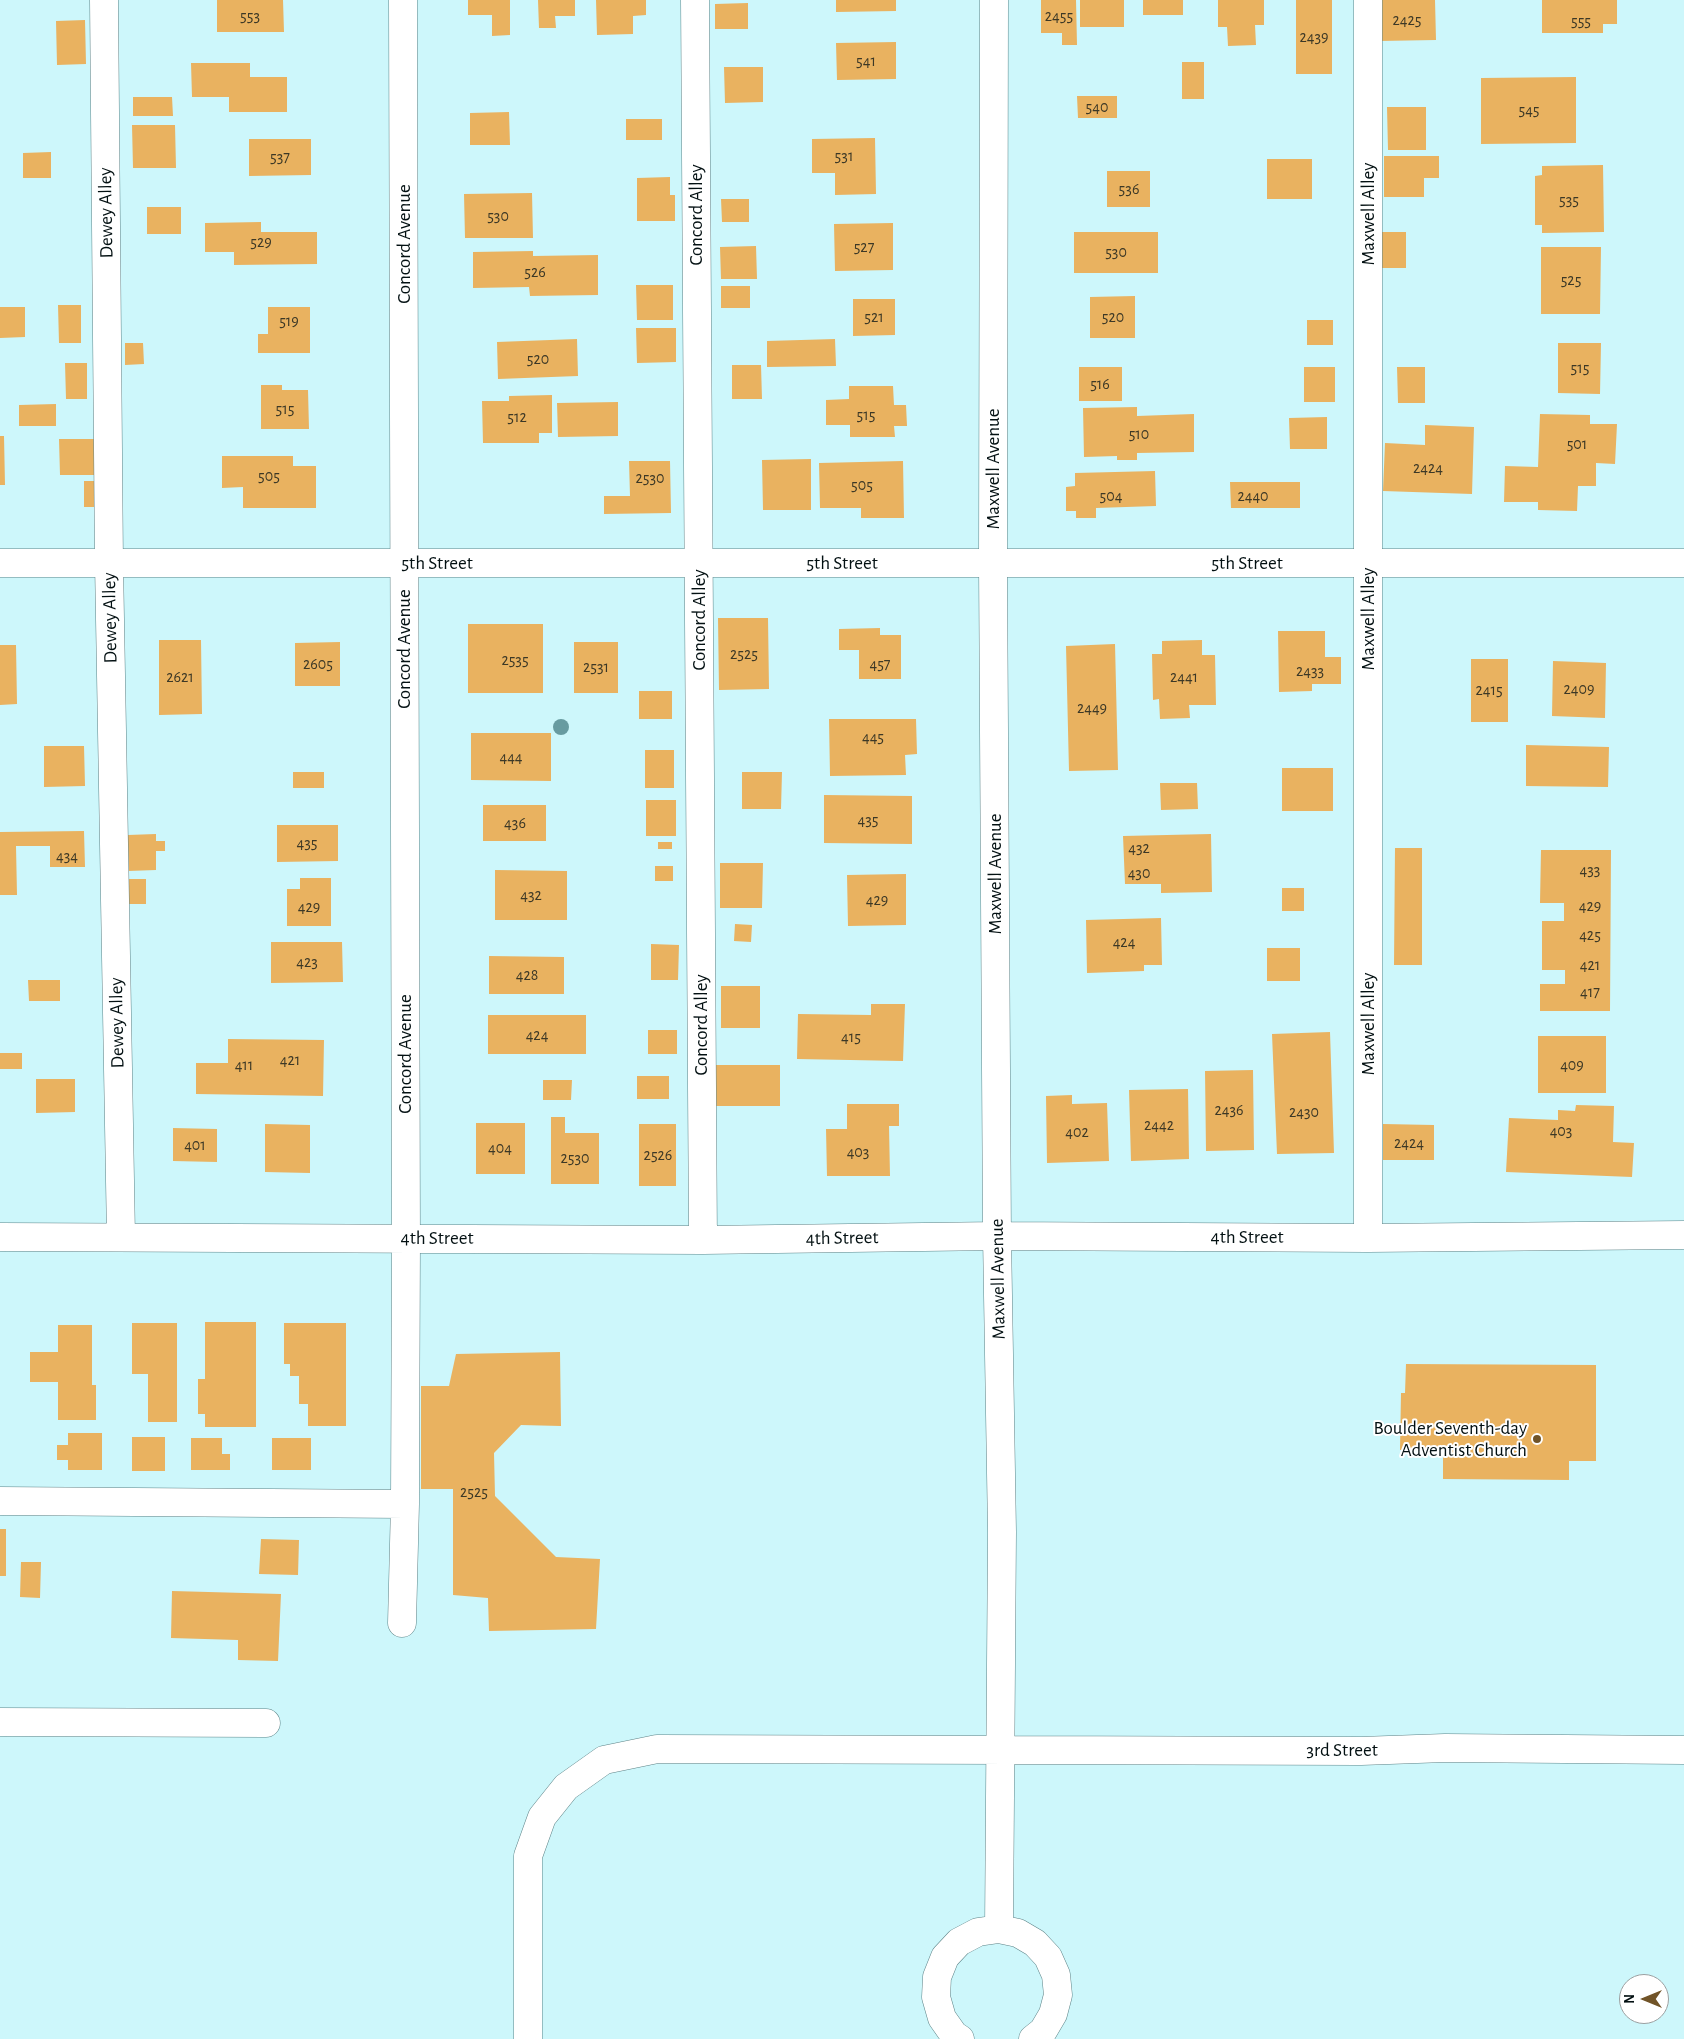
<!DOCTYPE html>
<html>
<head>
<meta charset="utf-8">
<style>
	body { margin:0 }
	#map { position:relative; width:1684px; height:2039px; overflow:hidden; background:#cdf7fb; font-family:"Alegreya Sans",sans-serif }
	canvas { display:block }
	.north { position:absolute; left:1619px; top:1974px; width:50px; height:50px; box-sizing:border-box; background:#fff; border:1px solid #9a9fa0; border-radius:50%; rotate:270deg; font-size:14px; font-weight:700; line-height:20px; text-align:center; color:#031012 }
	.north::after { content:''; display:block; margin:auto; width:18px; height:22px; background:#715428; clip-path:polygon(50% 0,100% 100%,50% 72%,0 100%) }
</style>
</head>
<body>
<div id="map">
<canvas width="1684" height="2039"></canvas>
<div class="north">N</div>
</div>
<script>
const context = document.querySelector('canvas').getContext('2d');
context.lineJoin = 'round';
function fill(path, color) { context.fillStyle = color; context.fill(path, 'evenodd'); }
const toPath = rows => new Path2D(rows.map(r => 'M' + r).join(''));
function stroke(path, color, width, dash) { context.strokeStyle = color; context.lineWidth = width; context.lineCap = dash ? 'butt' : 'round'; context.setLineDash(dash || []); context.stroke(path); }
function label(font, color, halo, rows, align = 'center') {
  context.font = font + ' "Alegreya Sans",sans-serif'; context.lineWidth = 4; context.setLineDash([]); context.textBaseline = 'middle'; context.strokeStyle = halo; context.fillStyle = color; for (const [text, x, y, turn = 0] of rows) {
    context.save(); context.translate(x, y); context.rotate((+turn || 0) * Math.PI / 180); context.textAlign = isNaN(turn) ? turn : align; if (halo) context.strokeText(text, 0, 0); context.fillText(text, 0, 0); context.restore();
  }
}
fill(toPath([
	[217,0,283,0,284,32,217,32],
	[468,0,510,0,510,35,492,36,492,15,468,15],
	[538,0,575,0,575,16,555,16,556,28,539,28],
	[596,0,646,0,646,15,633,16,633,34,597,35],
	[836,0,896,0,896,11,836,12],
	[1041,0,1076,0,1077,45,1062,45,1062,33,1041,33],
	[1080,0,1124,0,1124,27,1080,27],
	[1143,0,1183,0,1183,15,1143,15],
	[1218,0,1264,0,1264,25,1255,25,1256,45,1228,46,1227,27,1218,27],
	[1296,0,1332,0,1332,74,1296,74],
	[1379,0,1435,0,1436,40,1379,41],
	[1542,0,1617,0,1617,24,1603,24,1603,33,1542,33],
	[748,3,748,29,715,29,715,4],
	[85,20,86,64,57,65,56,21],
	[896,42,896,79,837,80,836,43],
	[1182,62,1204,62,1204,99,1182,99],
	[191,63,250,63,250,77,287,77,287,112,229,112,229,97,192,97],
	[724,67,763,67,763,102,725,103],
	[1576,77,1576,143,1481,144,1481,78],
	[1077,96,1117,96,1117,118,1078,118],
	[133,97,172,97,173,116,133,116],
	[1387,107,1426,107,1426,150,1388,150],
	[509,112,510,145,470,145,470,113],
	[626,119,662,119,662,140,626,140],
	[132,125,175,125,176,168,133,168],
	[875,138,876,194,835,195,835,173,812,173,812,139],
	[249,139,311,139,311,175,249,176],
	[51,152,51,178,23,178,23,153],
	[1384,156,1439,156,1439,178,1424,178,1424,197,1384,197],
	[1267,159,1312,159,1312,199,1267,199],
	[1603,165,1604,232,1542,233,1542,225,1535,225,1535,176,1542,175,1542,166],
	[1107,171,1150,171,1150,207,1107,207],
	[670,177,670,195,675,195,675,221,637,221,637,178],
	[532,193,533,238,465,238,464,194],
	[721,199,749,199,749,222,722,222],
	[147,207,181,207,181,234,147,234],
	[261,222,261,232,317,232,317,264,234,265,234,252,205,252,205,223],
	[893,223,893,270,835,271,834,224],
	[1074,232,1158,232,1158,273,1074,273],
	[1379,232,1406,232,1406,268,1379,268],
	[756,246,757,279,721,279,720,247],
	[1541,247,1601,247,1600,314,1541,314],
	[533,251,533,256,598,255,598,295,530,296,529,287,473,288,473,252],
	[636,285,673,285,673,320,637,320],
	[721,286,750,286,750,308,721,308],
	[1135,296,1135,338,1090,338,1090,297],
	[853,299,895,299,895,335,853,336],
	[58,305,81,305,81,343,59,343],
	[0,307,25,307,25,337,0,338],
	[268,307,310,307,310,353,258,353,258,334,268,334],
	[1307,320,1333,320,1333,345,1307,345],
	[636,328,676,328,676,362,637,363],
	[577,339,578,376,498,379,497,342],
	[835,339,836,366,767,367,767,341],
	[125,343,143,343,144,364,125,365],
	[1558,343,1601,343,1600,394,1558,393],
	[65,363,87,363,87,399,66,399],
	[732,365,761,365,762,399,732,399],
	[1079,367,1122,367,1122,401,1079,401],
	[1304,367,1335,367,1335,402,1304,402],
	[1397,367,1425,367,1425,403,1398,403],
	[261,385,282,385,282,390,308,390,309,429,261,429],
	[849,386,893,386,894,405,906,405,907,426,894,426,895,437,850,437,850,425,826,425,826,400,849,399],
	[552,395,552,433,539,433,539,443,483,443,482,401,509,401,509,396],
	[618,402,618,436,558,437,557,403],
	[56,404,56,426,19,426,19,405],
	[1137,407,1137,416,1194,414,1194,452,1137,453,1137,460,1117,460,1117,456,1084,457,1083,408],
	[1540,414,1590,415,1590,424,1617,424,1615,464,1596,463,1596,486,1578,486,1577,511,1538,510,1538,502,1504,502,1505,466,1538,467],
	[1327,417,1327,449,1290,449,1289,418],
	[1425,425,1474,427,1472,494,1383,491,1385,443,1425,445],
	[0,436,4,436,5,485,0,485],
	[59,439,95,439,95,475,60,475],
	[222,456,293,456,293,466,316,466,316,508,243,508,243,487,222,488],
	[811,459,811,510,763,510,762,460],
	[629,461,670,461,671,513,604,514,604,496,630,496],
	[903,461,904,518,861,518,861,508,820,508,819,463],
	[1155,471,1156,506,1096,508,1096,518,1076,518,1076,511,1066,511,1066,487,1075,486,1075,473],
	[84,481,102,481,102,507,84,507],
	[1230,482,1300,482,1300,508,1231,508],
	[718,618,768,618,769,689,719,690],
	[468,624,543,624,543,693,468,693],
	[880,628,880,635,901,635,901,679,859,679,859,650,839,650,839,629],
	[1278,631,1325,631,1325,657,1341,657,1341,684,1312,684,1312,691,1279,692],
	[159,640,201,640,202,714,159,715],
	[1202,640,1202,655,1215,655,1216,705,1189,705,1190,718,1160,719,1159,699,1153,700,1152,654,1162,654,1162,641],
	[340,642,340,686,295,686,295,643],
	[574,642,618,642,618,693,574,693],
	[1115,644,1118,770,1069,771,1066,646],
	[0,645,16,645,17,704,0,705],
	[1471,659,1508,659,1508,722,1471,722],
	[1553,661,1606,663,1605,718,1552,716],
	[639,691,672,691,672,719,639,719],
	[829,719,916,719,917,754,905,755,906,775,830,776],
	[471,733,551,733,551,781,471,780],
	[1526,745,1609,747,1608,787,1526,786],
	[44,746,84,746,85,786,44,787],
	[645,750,674,750,674,788,645,788],
	[1282,768,1333,768,1333,811,1282,811],
	[293,772,324,772,324,788,293,788],
	[742,772,782,772,781,809,742,809],
	[1160,783,1197,783,1198,809,1161,810],
	[824,795,912,796,912,844,824,843],
	[646,800,676,800,676,836,646,836],
	[483,805,546,805,546,841,483,841],
	[277,825,338,825,338,861,277,862],
	[84,831,85,867,50,867,50,846,16,846,17,895,0,895,0,832],
	[156,834,156,841,165,841,165,851,156,851,156,870,128,871,128,835],
	[1211,834,1212,892,1161,893,1161,884,1125,884,1123,836],
	[658,842,672,842,672,849,658,849],
	[1395,848,1422,848,1422,965,1394,965],
	[1541,850,1611,850,1610,1011,1540,1011,1540,984,1565,984,1565,970,1542,970,1542,921,1564,921,1564,903,1540,903],
	[720,863,763,863,762,908,720,908],
	[655,866,673,866,673,881,655,881],
	[495,870,567,871,567,920,495,920],
	[906,874,906,925,848,926,847,875],
	[300,878,331,878,331,926,287,926,287,889,300,889],
	[125,879,146,879,146,904,125,904],
	[1282,888,1304,888,1304,911,1282,911],
	[1161,918,1162,965,1144,965,1144,971,1087,973,1086,920],
	[735,924,752,925,751,942,734,941],
	[271,942,342,942,343,982,271,983],
	[651,944,679,945,678,980,651,980],
	[1267,948,1300,948,1300,981,1267,981],
	[489,956,564,957,564,994,489,994],
	[28,980,60,980,60,1001,29,1001],
	[721,986,760,986,760,1028,721,1028],
	[871,1004,905,1004,903,1061,797,1059,798,1014,871,1015],
	[488,1015,586,1015,586,1054,488,1054],
	[648,1030,677,1030,677,1054,648,1054],
	[1330,1032,1334,1153,1277,1154,1272,1034],
	[1538,1036,1606,1036,1606,1093,1538,1093],
	[228,1039,324,1040,323,1096,196,1094,196,1063,228,1063],
	[0,1053,22,1053,22,1069,0,1069],
	[716,1065,780,1065,780,1106,715,1106],
	[1253,1070,1254,1150,1206,1151,1205,1071],
	[637,1076,669,1076,669,1099,637,1099],
	[36,1079,75,1079,75,1112,36,1113],
	[543,1080,572,1080,571,1100,543,1100],
	[1188,1089,1189,1159,1131,1161,1129,1090],
	[1072,1095,1072,1104,1107,1103,1109,1161,1047,1163,1046,1096],
	[847,1104,899,1104,899,1126,889,1126,890,1176,827,1176,826,1129,847,1129],
	[1576,1105,1614,1106,1613,1142,1634,1143,1632,1177,1506,1172,1509,1118,1558,1120,1558,1110,1575,1111],
	[551,1117,565,1117,565,1133,599,1133,599,1184,551,1184],
	[476,1123,525,1123,525,1174,476,1174],
	[265,1124,310,1125,310,1173,265,1172],
	[639,1124,676,1124,676,1186,639,1186],
	[1383,1124,1434,1125,1434,1160,1383,1160],
	[173,1128,217,1129,217,1162,173,1161],
	[205,1322,256,1322,256,1427,205,1427,205,1414,198,1414,198,1379,205,1379],
	[132,1323,177,1323,177,1422,148,1422,148,1374,132,1374],
	[284,1323,346,1323,346,1426,308,1426,308,1404,299,1404,299,1376,290,1376,290,1364,284,1364],
	[58,1325,92,1325,92,1385,96,1385,96,1420,58,1420,58,1382,30,1382,30,1352,58,1352],
	[560,1352,561,1426,521,1425,494,1453,495,1496,556,1557,600,1559,596,1629,489,1631,488,1598,453,1595,453,1489,421,1489,421,1386,449,1386,456,1354],
	[1406,1364,1596,1365,1596,1461,1569,1461,1569,1480,1443,1479,1443,1451,1400,1450,1401,1393,1405,1393],
	[68,1433,102,1433,102,1470,68,1470,68,1460,57,1460,57,1445,68,1445],
	[132,1437,165,1437,165,1471,132,1471],
	[191,1438,222,1438,222,1454,230,1454,230,1470,191,1470],
	[272,1438,311,1438,311,1470,272,1470],
	[0,1529,6,1529,6,1576,0,1576],
	[261,1539,299,1540,298,1575,259,1574],
	[21,1562,41,1562,40,1598,20,1597],
	[172,1591,281,1594,278,1661,238,1660,238,1640,171,1638]
]), '#e9b260');
const minor = toPath([
	[104,0,109,563,121,1237],
	[695,0,703,1240],
	[994,0,993,563,997,1236,1002,1532,999,1929],
	[1368,0,1368,1238],
	[0,563,1684,563],
	[0,1237,703,1240,997,1236,1368,1238,1684,1235],
	[0,1501,405,1504],
	[402,1623,405,1504,406,1238,403,0],
	[0,1722,266,1723],
	[528,2039,528,1856,542,1817,566,1787,604,1760,657,1749,1361,1751,1445,1748,1684,1750],
	[960,2039,954,2035,942,2018,936,1997,937,1977,945,1957,959,1942,978,1932,999,1929,1018,1933,1035,1943,1048,1957,1056,1975,1058,1995,1053,2014,1043,2031,1033,2039]
]);
stroke(minor, '#5d8387', 29);
stroke(minor, '#fff', 28);
context.fillStyle = '#679ba0';
for (const [x, y] of [
	[561,727]
]) { context.beginPath(); context.arc(x, y, 8, 0, 2 * Math.PI); context.fill(); }
for (const [x, y, r, color] of [
	[1537,1439,5,"#715428"]
]) { const dot = new Path2D(); dot.arc(x, y, r, 0, 2 * Math.PI); context.fillStyle = color; context.fill(dot); stroke(dot, '#fff', 2); }
label('16px', '#3c3826', null, [
	["553",250,16],
	["2455",1059,16],
	["2425",1407,20],
	["555",1581,21],
	["2439",1314,37],
	["541",866,61],
	["540",1097,107],
	["545",1529,110],
	["531",844,156],
	["537",280,157],
	["536",1129,189],
	["535",1569,200],
	["530",498,216],
	["529",261,242],
	["527",864,247],
	["530",1116,252],
	["526",535,272],
	["525",1571,280],
	["521",874,317],
	["520",1113,317],
	["519",289,321],
	["520",538,359],
	["515",1580,368],
	["516",1100,384],
	["515",285,409],
	["515",866,415],
	["512",517,417],
	["510",1139,434],
	["501",1577,444],
	["2424",1428,468],
	["505",269,476],
	["2530",650,478],
	["505",862,485],
	["504",1111,496],
	["2440",1253,496],
	["2525",744,654],
	["2535",515,660],
	["2605",318,664],
	["457",880,664],
	["2531",596,667],
	["2433",1310,671],
	["2621",180,677],
	["2441",1184,677],
	["2409",1579,689],
	["2415",1489,690],
	["2449",1092,708],
	["445",873,737],
	["444",511,757],
	["435",868,820],
	["436",515,823],
	["435",307,843],
	["432",1139,848],
	["434",67,856],
	["433",1590,870],
	["430",1139,873],
	["432",531,895],
	["429",877,900],
	["429",1590,906],
	["429",309,907],
	["425",1590,935],
	["424",1124,942],
	["423",307,962],
	["421",1590,965],
	["428",527,975],
	["417",1590,992],
	["424",537,1035],
	["415",851,1037],
	["421",290,1060],
	["411",244,1065],
	["409",1572,1065],
	["2436",1229,1110],
	["2430",1304,1112],
	["2442",1159,1125],
	["403",1561,1131],
	["402",1077,1132],
	["2424",1409,1143],
	["401",195,1145],
	["404",500,1148],
	["403",858,1152],
	["2526",658,1155],
	["2530",575,1158],
	["2525",474,1492]
]);
label('19px', '#031012', '#fff', [
	["Dewey Alley",106,213,-91],
	["Maxwell Alley",1368,214,-90],
	["Concord Alley",696,215,-90],
	["Concord Avenue",404,244,-90],
	["Maxwell Avenue",993,469,-90],
	["5th Street",437,563],
	["5th Street",842,563],
	["5th Street",1247,563],
	["Dewey Alley",110,618,-91],
	["Maxwell Alley",1368,619,-90],
	["Concord Alley",699,620,-90],
	["Concord Avenue",404,649,-90],
	["Maxwell Avenue",995,874,-90],
	["Dewey Alley",117,1023,-91],
	["Maxwell Alley",1368,1024,-90],
	["Concord Alley",701,1025,-90],
	["Concord Avenue",405,1054,-90],
	["4th Street",1247,1237],
	["4th Street",437,1238],
	["4th Street",842,1238,-1],
	["Maxwell Avenue",998,1279,-91],
	["3rd Street",1342,1750]
]);
label('19px', '#031012', '#fff', [
	["Boulder Seventh-day",1527,1428],
	["Adventist Church",1527,1450]
], 'right');
</script>
</body>
</html>
